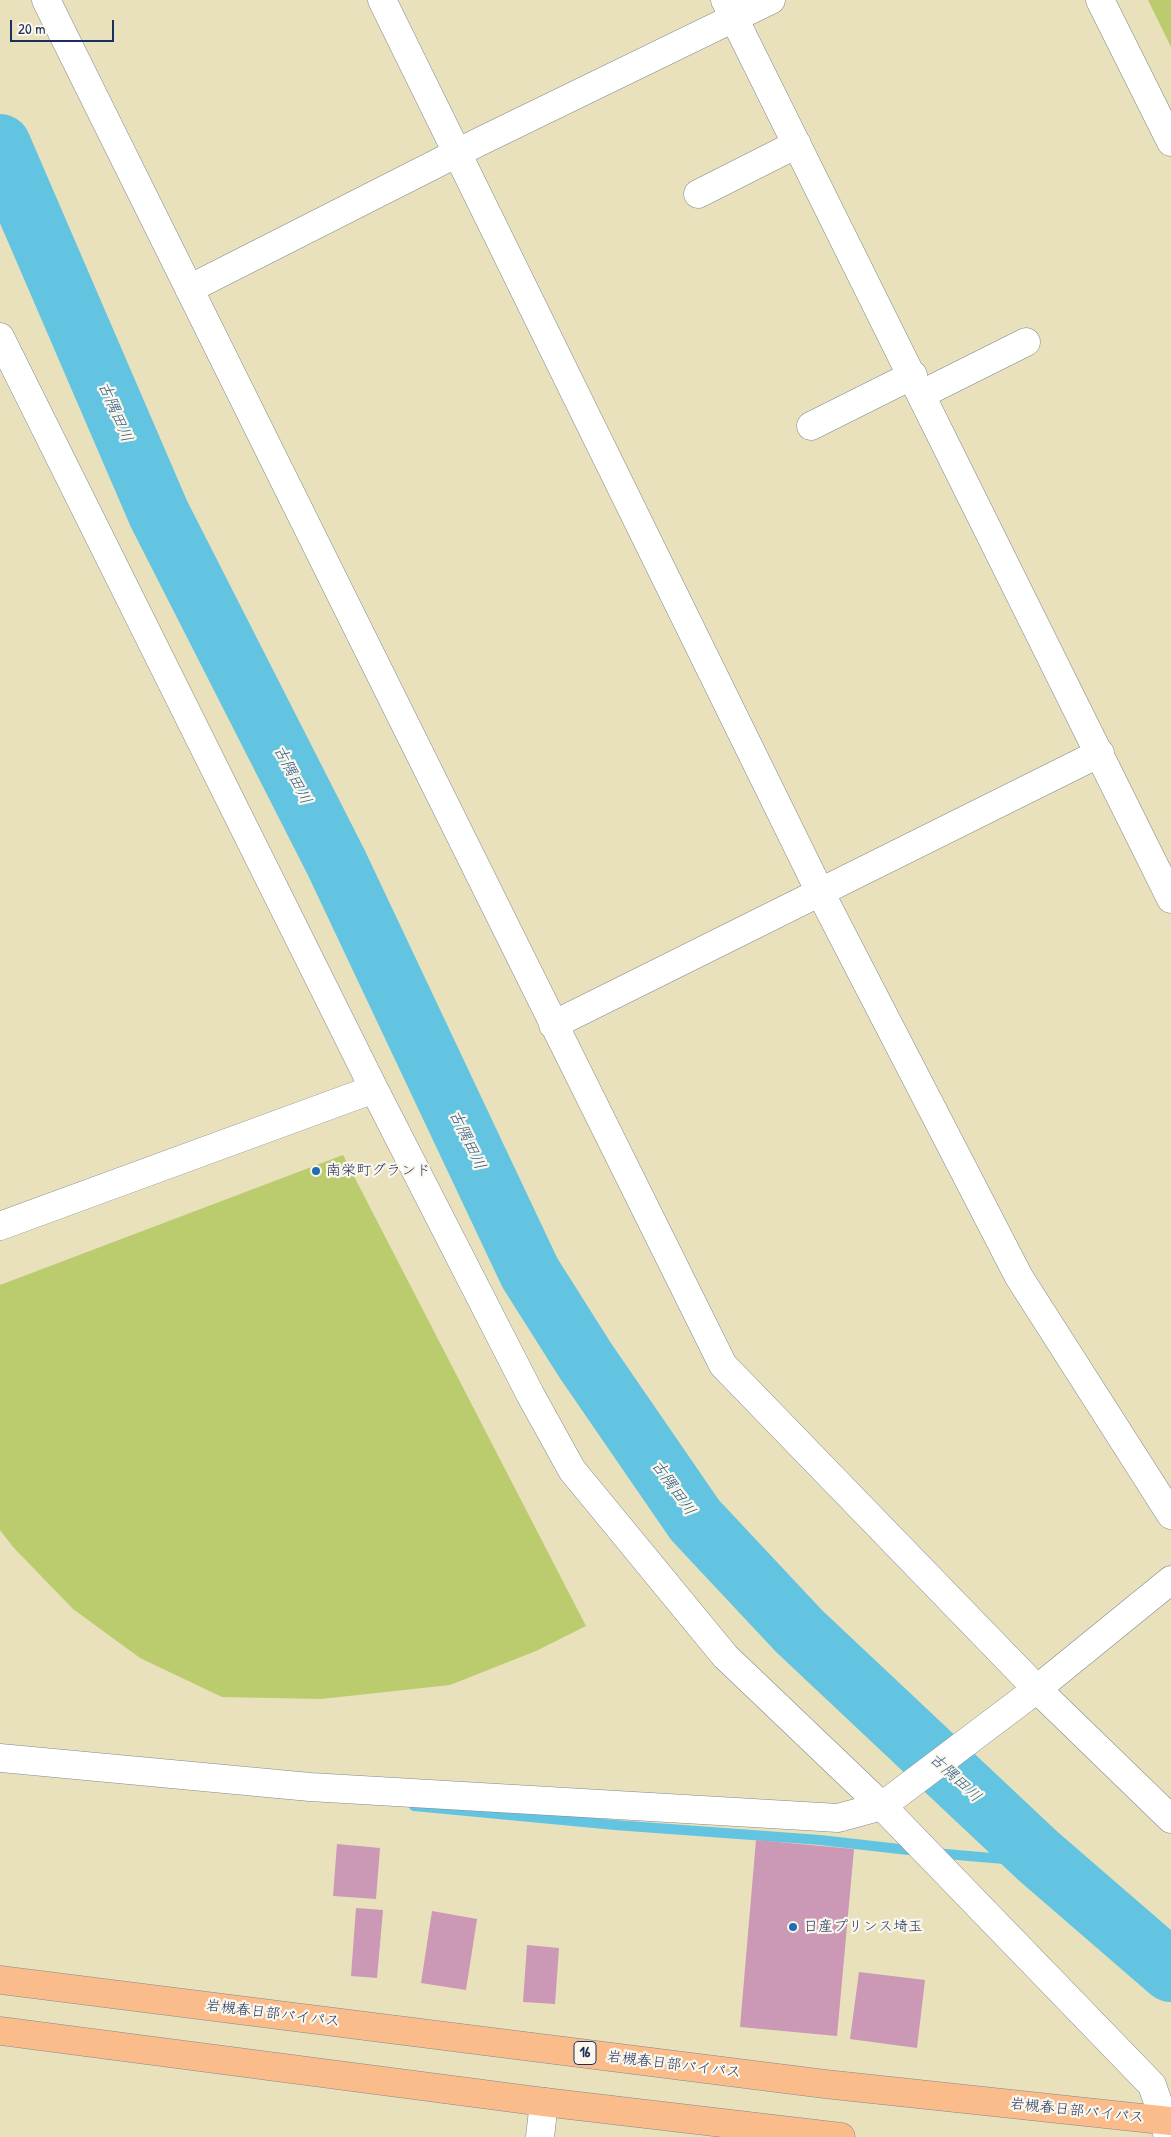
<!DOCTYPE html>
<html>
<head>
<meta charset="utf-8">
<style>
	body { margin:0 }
	#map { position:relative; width:1171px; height:2137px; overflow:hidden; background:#e8e1bc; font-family:"Patrick Hand",sans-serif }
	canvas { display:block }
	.scale { position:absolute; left:10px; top:20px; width:104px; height:22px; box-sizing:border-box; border:2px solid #1b2f5e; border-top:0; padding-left:6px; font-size:15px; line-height:18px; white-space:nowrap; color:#1b2f5e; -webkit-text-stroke:4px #fbf7ec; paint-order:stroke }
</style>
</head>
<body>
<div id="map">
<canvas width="1171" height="2137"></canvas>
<div class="scale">20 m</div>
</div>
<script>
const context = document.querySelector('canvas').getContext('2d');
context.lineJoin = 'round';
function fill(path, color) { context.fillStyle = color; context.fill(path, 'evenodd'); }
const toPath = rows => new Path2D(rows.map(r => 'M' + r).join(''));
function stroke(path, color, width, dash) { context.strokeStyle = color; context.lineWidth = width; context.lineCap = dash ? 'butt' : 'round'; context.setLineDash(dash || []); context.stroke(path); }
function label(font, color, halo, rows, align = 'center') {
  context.font = font + ' "Patrick Hand","Klee One",sans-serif'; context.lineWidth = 4.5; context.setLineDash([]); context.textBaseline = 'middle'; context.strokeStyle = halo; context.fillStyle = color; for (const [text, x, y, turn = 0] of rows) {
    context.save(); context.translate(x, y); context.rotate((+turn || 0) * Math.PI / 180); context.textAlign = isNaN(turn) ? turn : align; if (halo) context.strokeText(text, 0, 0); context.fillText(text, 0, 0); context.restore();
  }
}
fill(toPath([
	[1148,0,1171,0,1171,47],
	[343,1155,586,1626,536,1651,450,1685,321,1699,222,1697,140,1658,73,1609,13,1547,0,1530,0,1285]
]), '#bbcc6f');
stroke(toPath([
	[414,1806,615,1825,820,1840,917,1851],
	[934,1853,1004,1859,1038,1856]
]), '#63c4e2', 10);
stroke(toPath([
	[0,145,159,514,336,862,530,1273,585,1360,695,1520,799,1631,1038,1856,1171,1971]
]), '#63c4e2', 62);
fill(toPath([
	[756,1840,854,1849,837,2036,740,2027],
	[337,1844,380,1848,376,1899,333,1896],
	[356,1908,383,1910,377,1978,351,1976],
	[432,1911,477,1919,466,1990,421,1983],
	[527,1945,559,1948,555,2004,523,2002],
	[859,1972,925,1980,917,2048,850,2039]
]), '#cb98b6');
const minor = toPath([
	[46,0,723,1365,1037,1689,1171,1819],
	[382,0,820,892,1019,1277,1171,1515],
	[725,0,1171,899],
	[1100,0,1171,142],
	[698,194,797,144],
	[189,289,481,141,771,0],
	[0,337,374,1089,530,1394,572,1470,725,1656,882,1806,1152,2085,1164,2120,1168,2137],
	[922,394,1026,342],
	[811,426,913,375],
	[553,1025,1100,753],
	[0,1226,374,1089],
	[0,1758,310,1787,838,1818,882,1806,1037,1689,1171,1580],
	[540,2137,544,2102]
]);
const highway = toPath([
	[0,1980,825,2084,1171,2121],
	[0,2031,544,2102,841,2137]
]);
stroke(minor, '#82888d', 29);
stroke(highway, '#82888d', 29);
stroke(minor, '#fff', 28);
stroke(highway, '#fabc8b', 28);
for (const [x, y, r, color] of [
	[316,1171,5,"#1f6fb2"],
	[793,1927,5,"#1f6fb2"]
]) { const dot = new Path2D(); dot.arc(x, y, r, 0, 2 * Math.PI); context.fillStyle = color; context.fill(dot); stroke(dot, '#fbf7ec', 2); }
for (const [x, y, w] of [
	[585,2053,22]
]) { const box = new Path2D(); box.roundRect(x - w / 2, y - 11.5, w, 23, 4); context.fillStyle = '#fbf7ec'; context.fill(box); stroke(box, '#1b2f5e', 1); }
label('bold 14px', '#1b2f5e', null, [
	["16",585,2053]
]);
label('15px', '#1b2f5e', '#fbf7ec', [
	["南栄町グランド",326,1171],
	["日産プリンス埼玉",803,1927]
], 'left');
label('15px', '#1b2f5e', '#fbf7ec', [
	["岩槻春日部バイパス",273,2014,7],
	["岩槻春日部バイパス",674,2065,7],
	["岩槻春日部バイパス",1077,2111,6]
]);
label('italic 16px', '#315c86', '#fbf7ec', [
	["古隅田川",115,412,67],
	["古隅田川",292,775,63],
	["古隅田川",467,1140,65],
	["古隅田川",673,1488,55],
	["古隅田川",955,1778,43]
]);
</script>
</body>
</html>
